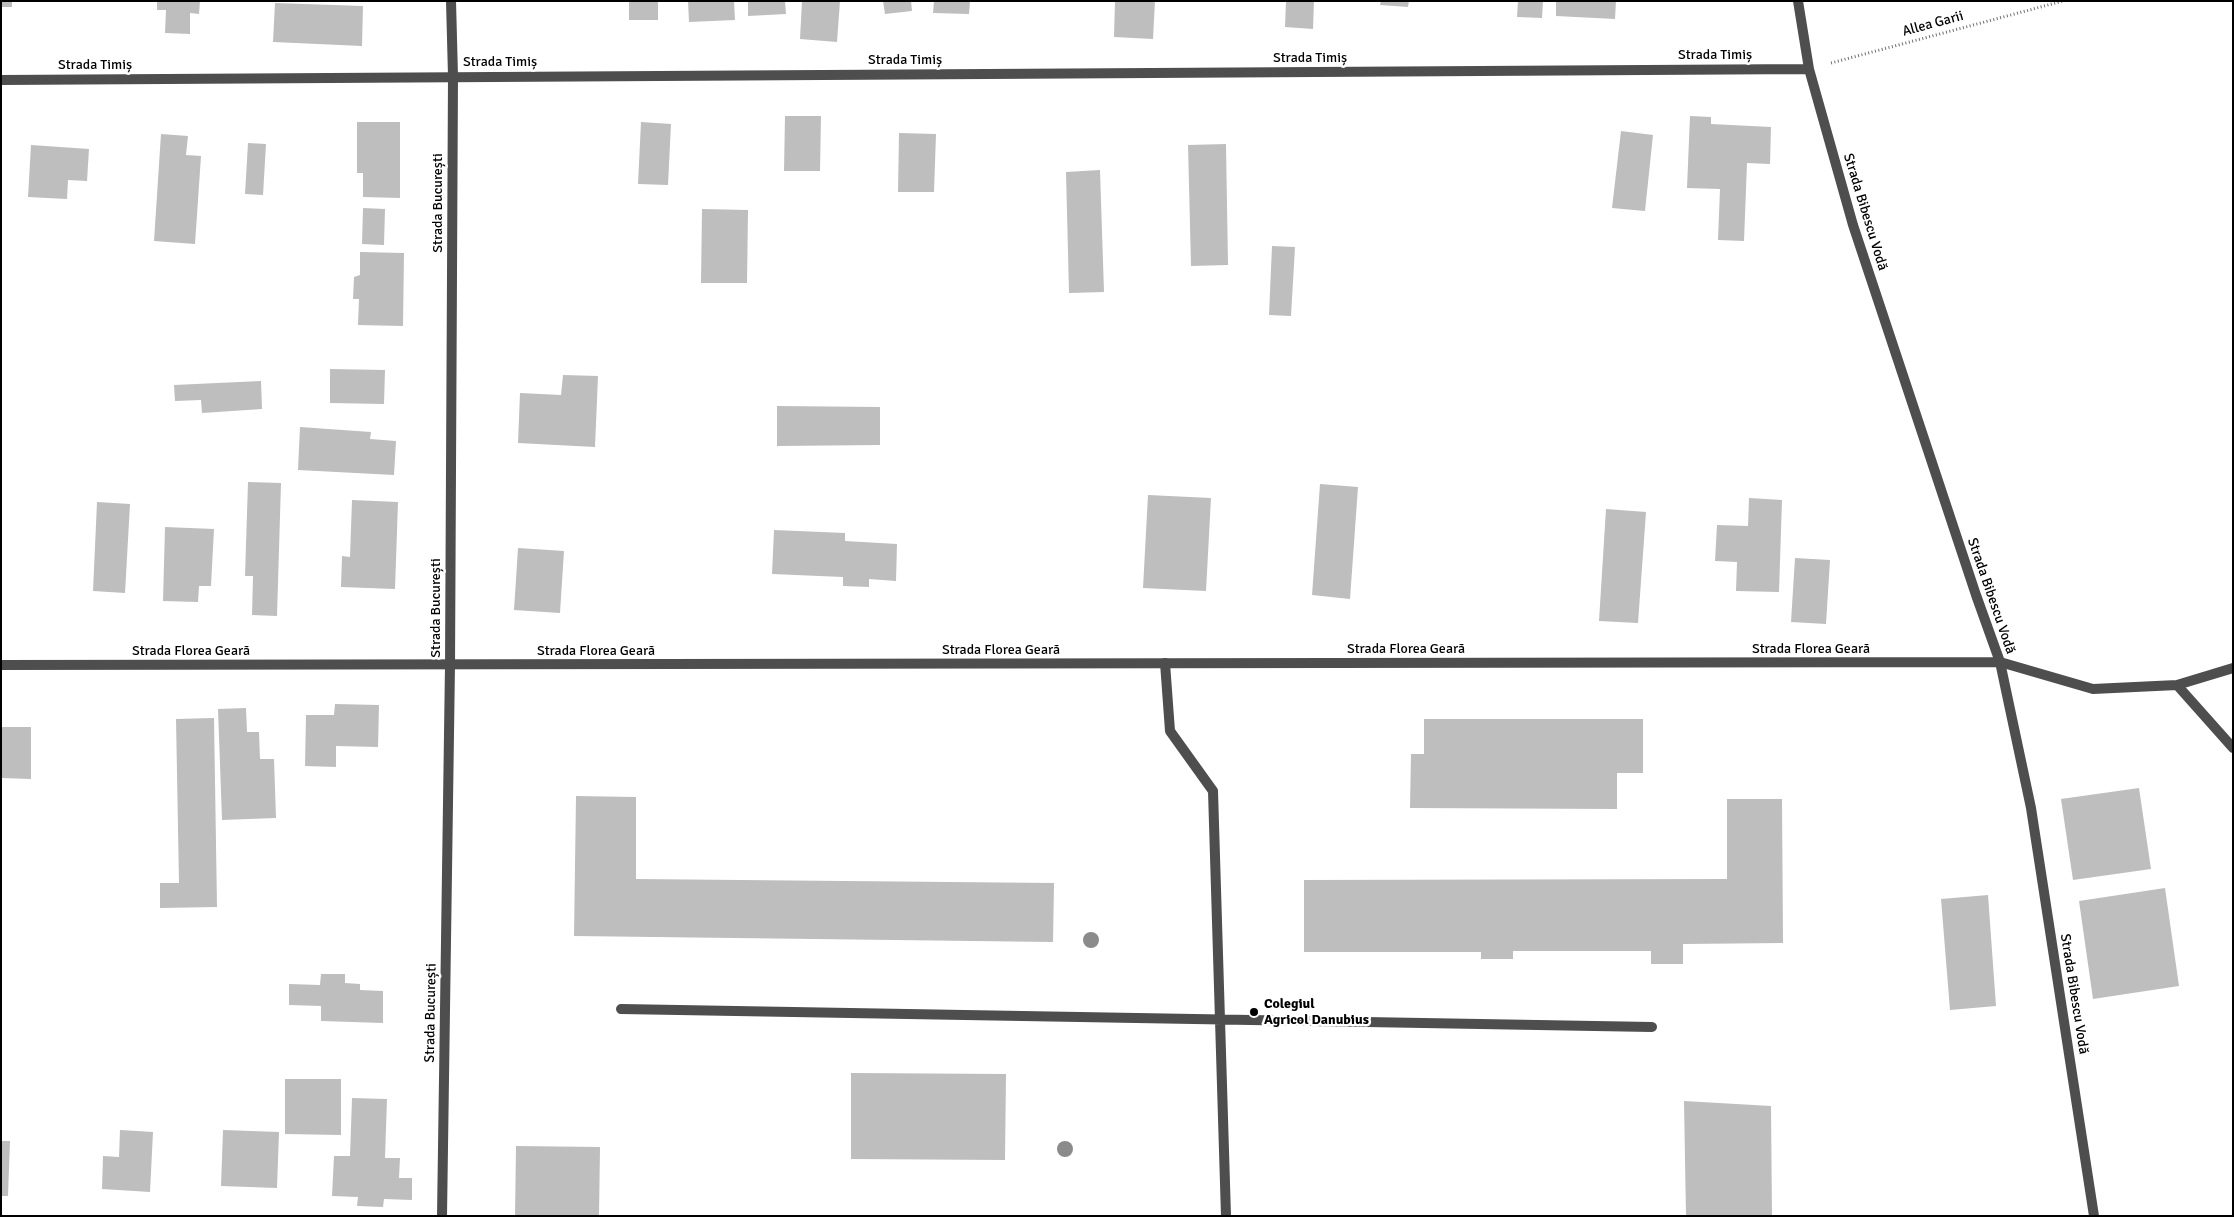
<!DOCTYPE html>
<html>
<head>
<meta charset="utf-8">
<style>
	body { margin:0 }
	#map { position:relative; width:2234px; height:1217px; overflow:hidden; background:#fff; font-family:Signika,sans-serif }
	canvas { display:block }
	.frame { position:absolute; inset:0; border:2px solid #000; pointer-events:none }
</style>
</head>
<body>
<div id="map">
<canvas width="2234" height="1217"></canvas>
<div class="frame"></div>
</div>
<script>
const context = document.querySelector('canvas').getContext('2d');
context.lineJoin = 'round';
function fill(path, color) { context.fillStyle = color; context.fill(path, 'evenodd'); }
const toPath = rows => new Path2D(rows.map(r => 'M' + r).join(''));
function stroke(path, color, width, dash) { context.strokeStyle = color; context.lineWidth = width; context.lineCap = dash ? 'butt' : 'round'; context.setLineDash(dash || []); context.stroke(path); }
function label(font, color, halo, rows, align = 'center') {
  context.font = font + ' Signika,sans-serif'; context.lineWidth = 5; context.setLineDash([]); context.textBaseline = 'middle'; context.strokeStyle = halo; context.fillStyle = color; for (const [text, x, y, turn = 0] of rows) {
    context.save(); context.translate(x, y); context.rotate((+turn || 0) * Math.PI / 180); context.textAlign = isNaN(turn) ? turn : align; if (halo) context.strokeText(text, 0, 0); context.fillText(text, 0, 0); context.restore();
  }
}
fill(toPath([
	[1,1,12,1,12,7,1,7],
	[157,1,200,1,199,14,190,13,190,34,165,33,166,10,157,10],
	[629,1,658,1,658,20,629,20],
	[688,1,734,1,735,20,689,22],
	[748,1,785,1,786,14,748,16],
	[802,1,840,1,837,42,800,39],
	[883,1,911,1,912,11,885,14],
	[934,1,970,1,969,14,933,13],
	[1115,1,1155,1,1153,39,1114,37],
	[1286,1,1314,1,1313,29,1285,27],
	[1381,1,1409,1,1408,7,1380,5],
	[1518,1,1543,1,1542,18,1517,17],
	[1556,1,1616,1,1615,19,1556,16],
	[275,3,363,6,362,46,273,42],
	[785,116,821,116,820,171,784,171],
	[1690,116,1711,117,1711,124,1771,127,1770,164,1747,163,1744,241,1718,240,1720,189,1687,188],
	[357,122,400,122,400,198,363,197,363,173,357,173],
	[641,122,671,124,668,185,638,184],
	[1621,131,1653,135,1645,211,1612,208],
	[899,133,936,134,934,192,898,192],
	[161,134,188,136,186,155,201,156,195,244,154,241],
	[248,143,266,144,263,195,245,194],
	[1226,144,1228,265,1191,266,1188,145],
	[31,145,89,149,87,181,68,180,67,199,28,197],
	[1100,170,1104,292,1069,293,1066,172],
	[363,208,385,209,384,245,362,244],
	[702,209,748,210,747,283,701,283],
	[1272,246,1295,247,1291,316,1269,315],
	[360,252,404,253,403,326,358,325,359,299,353,299,354,277,360,275],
	[330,369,385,370,384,404,330,403],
	[563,375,598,376,595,447,518,443,520,393,561,395],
	[261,381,262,409,202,413,201,400,175,401,174,385],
	[777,406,880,407,880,445,777,446],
	[300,427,371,432,370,439,396,441,394,475,298,470],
	[248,482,281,483,277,616,252,615,253,576,245,576],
	[1320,484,1358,487,1350,599,1312,595],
	[1148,495,1211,498,1206,591,1143,588],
	[1749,498,1782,500,1779,592,1736,591,1737,562,1715,561,1717,525,1748,526],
	[352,500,398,502,395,589,341,587,342,556,350,557],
	[97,502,130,504,125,593,93,591],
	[1606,509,1646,512,1638,623,1599,621],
	[165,527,214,529,211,586,199,586,198,602,163,601],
	[774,530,845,533,845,541,897,544,896,581,869,579,869,587,843,586,843,577,772,574],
	[518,548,564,551,560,613,514,610],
	[1795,558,1830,560,1826,624,1791,622],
	[335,704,379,705,378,747,336,746,336,767,305,766,306,715,334,715],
	[246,708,247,732,259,732,260,759,274,759,276,818,222,820,218,709],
	[214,718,217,907,160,908,160,883,179,883,176,719],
	[1424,719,1643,719,1643,773,1617,773,1617,809,1410,808,1411,754,1424,754],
	[1,727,31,727,31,779,1,778],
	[2139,788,2151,869,2073,880,2061,799],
	[576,796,636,797,636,879,1054,883,1053,942,574,936],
	[1727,799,1782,799,1783,943,1683,944,1683,964,1651,964,1651,951,1513,951,1513,959,1481,959,1481,952,1304,952,1304,880,1727,879],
	[2165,888,2179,986,2093,999,2079,901],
	[1988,895,1996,1006,1950,1010,1941,899],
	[321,974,345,974,345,983,360,984,360,990,383,991,383,1023,321,1021,321,1006,289,1005,289,984,320,985],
	[851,1073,1006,1074,1005,1160,851,1159],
	[285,1079,341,1079,341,1135,285,1134],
	[352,1098,387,1099,385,1158,400,1158,399,1178,412,1178,412,1200,384,1199,383,1207,357,1206,358,1197,332,1196,334,1156,350,1156],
	[1684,1101,1771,1106,1772,1216,1686,1216],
	[120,1130,153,1132,150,1192,102,1189,103,1156,119,1157],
	[223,1130,279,1132,277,1188,221,1186],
	[1,1141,10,1141,8,1196,1,1196],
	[516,1146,600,1147,599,1216,515,1216]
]), '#bebebe');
stroke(toPath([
	[1831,63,2063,1]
]), '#707070', 3, [1, 2.5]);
stroke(toPath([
	[2000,662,2093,689,2177,685,2233,668],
	[1165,663,1170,731,1213,791,1226,1216],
	[2177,685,2233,748],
	[621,1009,1652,1027]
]), '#4e4e4e', 10);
stroke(toPath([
	[1798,1,1809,69,1853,225,1976,595,2000,662,2031,808,2094,1216],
	[1,80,1809,69],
	[1,665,2000,662]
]), '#4e4e4e', 10);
stroke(toPath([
	[442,1216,450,665,453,76,451,1]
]), '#4e4e4e', 10);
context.fillStyle = '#8b8b8b';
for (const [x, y] of [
	[1091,940],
	[1065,1149]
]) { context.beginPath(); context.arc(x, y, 8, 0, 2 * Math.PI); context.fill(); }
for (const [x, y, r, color] of [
	[1254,1012,5,"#000"]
]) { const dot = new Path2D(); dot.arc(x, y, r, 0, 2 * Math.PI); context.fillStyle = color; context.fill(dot); stroke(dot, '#fff', 2); }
label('14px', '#000', '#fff', [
	["Allea Garii",1933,24,-15],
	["Strada Timiș",1715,55],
	["Strada Timiș",1310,58],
	["Strada Timiș",905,60],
	["Strada Timiș",500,62],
	["Strada Timiș",95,65],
	["Strada București",438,203,-90],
	["Strada Bibescu Vodă",1865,212,73],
	["Strada Bibescu Vodă",1991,596,71],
	["Strada București",436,608,-90],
	["Strada Florea Geară",1406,649],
	["Strada Florea Geară",1811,649],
	["Strada Florea Geară",1001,650],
	["Strada Florea Geară",191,651],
	["Strada Florea Geară",596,651],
	["Strada Bibescu Vodă",2074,994,81],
	["Strada București",431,1013,-89]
]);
label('bold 14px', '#000', '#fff', [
	["Colegiul",1264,1004],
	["Agricol Danubius",1264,1020]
], 'left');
</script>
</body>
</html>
